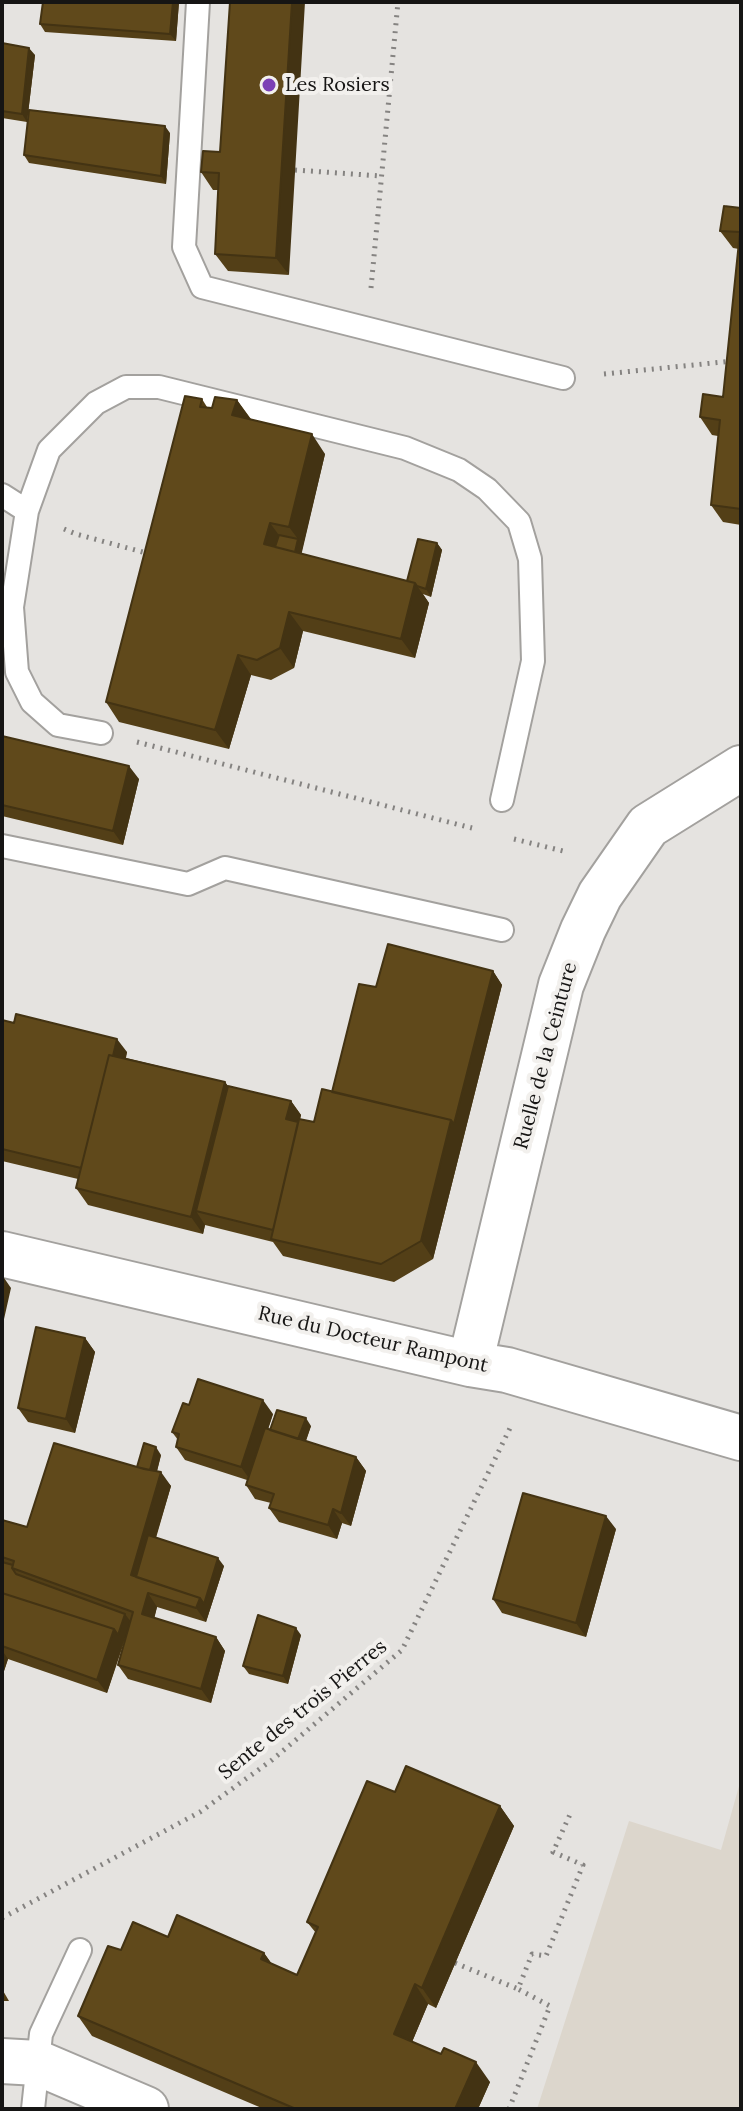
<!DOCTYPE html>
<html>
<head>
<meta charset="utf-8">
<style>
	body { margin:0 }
	#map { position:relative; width:743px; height:2111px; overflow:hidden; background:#e5e3e0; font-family:Lora,serif }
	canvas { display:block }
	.frame { position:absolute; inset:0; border:4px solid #161514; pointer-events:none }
</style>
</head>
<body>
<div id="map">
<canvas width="743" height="2111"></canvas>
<div class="frame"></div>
</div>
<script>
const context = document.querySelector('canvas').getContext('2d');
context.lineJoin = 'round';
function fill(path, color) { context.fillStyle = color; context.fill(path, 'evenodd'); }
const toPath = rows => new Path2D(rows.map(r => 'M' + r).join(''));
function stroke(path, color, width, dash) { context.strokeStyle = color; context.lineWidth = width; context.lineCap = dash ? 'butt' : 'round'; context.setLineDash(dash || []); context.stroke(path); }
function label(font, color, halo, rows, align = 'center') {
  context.font = font + ' Lora,serif'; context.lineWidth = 8; context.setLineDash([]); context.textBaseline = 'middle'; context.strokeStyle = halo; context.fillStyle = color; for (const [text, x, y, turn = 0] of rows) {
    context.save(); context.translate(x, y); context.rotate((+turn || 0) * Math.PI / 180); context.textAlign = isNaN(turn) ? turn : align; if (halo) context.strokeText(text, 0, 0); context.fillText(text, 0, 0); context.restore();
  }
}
fill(toPath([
	[741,1779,741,2109,537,2109,629,1821,721,1850]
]), '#dcd6cc');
const lane = toPath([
	[198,2,184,247,202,287,563,378],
	[2,495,27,511,12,607,17,672,32,702,58,725,101,733],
	[27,511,49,450,96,403,126,387,159,387,405,448,459,470,487,489,519,522,530,559,533,661,502,800],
	[2,846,188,884,225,868,502,930],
	[33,2109,41,2034,80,1950]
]);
const street = toPath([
	[2,1254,470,1364,507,1370,741,1438],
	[470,1364,561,985,583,930,600,895,648,826,741,768],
	[2,2061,38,2063,146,2109]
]);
stroke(lane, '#a3a19e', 26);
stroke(street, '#a3a19e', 48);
stroke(toPath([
	[295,170,381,176],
	[371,288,398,2],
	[604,374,733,361],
	[64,529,76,534,150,554],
	[137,742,472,828],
	[514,839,567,852],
	[2,1918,200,1812,272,1760,402,1650,511,1426],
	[455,1963,518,1989],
	[509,2109,550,2006,518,1989,532,1954,546,1956,583,1865,553,1852,572,1810]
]), '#858381', 5, [2, 6]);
stroke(lane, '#fff', 22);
stroke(street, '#fff', 44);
fill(toPath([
	[179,2,176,41,45,32,40,24],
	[2,43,35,55,27,122,2,118],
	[170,133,166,184,29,163,24,155],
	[220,152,289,275,228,271,215,254,218,190,213,190,201,172],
	[741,208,741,525,723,522,711,505,718,436,712,435,700,417,723,397,739,249,733,248,720,231],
	[202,399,207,407,212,408,237,400,251,419,325,454,301,554,407,581,437,543,442,550,431,597,423,594,429,603,415,658,303,631,294,668,271,680,251,675,229,749,119,722,106,702],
	[2,736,139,779,123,845,2,816],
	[493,971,502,985,433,1259,394,1282,283,1256,273,1242,205,1225,203,1234,88,1205,76,1188,78,1179,2,1161,2,1020,127,1052,126,1058,225,1082,228,1086,291,1101,301,1115,300,1120,314,1122,332,1092,376,987],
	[85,1338,95,1352,75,1433,28,1422,18,1408],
	[273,1414,268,1429,270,1430,311,1426,306,1441,356,1457,366,1471,351,1526,342,1523,337,1539,279,1522,269,1508,271,1503,255,1499,246,1485,247,1480,185,1460,176,1447,178,1440,172,1432],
	[161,1455,157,1471,171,1486,156,1538,224,1566,206,1622,157,1607,154,1618,216,1637,225,1651,211,1703,128,1679,118,1665,130,1625,107,1693,8,1659,2,1677,2,1520,27,1527],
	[616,1529,586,1637,502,1613,493,1599],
	[301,1635,288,1684,249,1674,243,1666],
	[395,1792,500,1806,514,1826,436,2008,428,2004,412,2042,490,2082,478,2109,264,2109,92,2036,78,2016,168,1937,264,1953,272,1964,297,1975,316,1933,307,1922],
	[2,1989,9,2001,2,2001]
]), '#533f17');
fill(toPath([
	[173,2,179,2,176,41,170,34],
	[292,2,305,2,289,275,276,258],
	[29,48,35,55,27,122,22,114],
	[165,126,170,133,166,184,161,176],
	[237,400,251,420,232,415],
	[312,434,325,454,298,569,292,561,298,539,289,527],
	[270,523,284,542,280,558,264,544],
	[437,543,442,550,431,597,426,589],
	[415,583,429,603,415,658,401,639],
	[289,612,303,631,294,668,280,648],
	[238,655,251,675,229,749,215,730],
	[129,766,139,779,123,845,113,831],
	[493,971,502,985,433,1259,421,1241,451,1120],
	[117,1039,127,1052,94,1183,84,1169],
	[225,1082,237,1099,196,1211,205,1225,203,1234,191,1217],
	[291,1101,301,1115,296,1133,286,1119],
	[2,1275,11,1288,2,1328],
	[85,1338,95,1352,75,1433,66,1419],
	[263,1400,273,1414,251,1481,241,1467],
	[306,1418,311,1426,302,1451,297,1444],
	[156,1447,161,1455,154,1483,149,1475],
	[356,1457,366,1471,351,1526,341,1513],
	[161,1472,171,1486,142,1583,131,1575],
	[333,1509,342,1523,337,1539,328,1525],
	[606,1516,616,1529,586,1637,576,1623],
	[218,1558,224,1566,206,1622,196,1608,200,1598],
	[148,1593,157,1607,152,1628,142,1614],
	[125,1614,131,1622,123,1643,118,1635],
	[296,1628,301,1635,288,1684,283,1676],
	[114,1629,123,1643,107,1693,97,1680],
	[216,1637,225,1651,211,1703,201,1689],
	[2,1650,8,1659,2,1677],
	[500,1806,514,1826,436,2008,422,1988],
	[264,1953,278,1973,261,1959],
	[415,1984,428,2004,407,2054,394,2034],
	[476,2062,490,2082,478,2109,455,2109]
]), '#433313');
const building = toPath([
	[43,2,173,2,170,34,40,24,43,2],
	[230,2,292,2,276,258,215,254,219,173,201,172,203,151,220,152,230,2],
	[2,43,29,48,22,114,2,111,2,43],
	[29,110,165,126,161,176,24,155,29,110],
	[724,206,741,208,741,509,711,505,720,420,700,417,703,394,723,397,740,232,720,231,724,206],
	[185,396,202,399,200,407,212,408,215,397,237,400,232,415,312,434,289,527,270,523,264,544,415,583,401,639,289,612,280,648,257,660,238,655,215,730,106,702,185,396],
	[279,535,298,539,295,552,275,547,279,535],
	[418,539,437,543,426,589,417,586,415,583,407,581,418,539],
	[2,736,129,766,113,831,2,805,2,736],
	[388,944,493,971,454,1124,451,1120,332,1092,359,984,376,987,388,944],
	[16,1014,117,1039,113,1056,109,1055,81,1168,2,1149,2,1020,14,1023,16,1014],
	[109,1055,225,1082,191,1217,76,1188,109,1055],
	[228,1086,291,1101,286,1119,298,1122,273,1230,196,1211,228,1086],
	[322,1089,451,1120,421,1241,381,1264,271,1239,299,1119,314,1122,322,1089],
	[36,1327,85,1338,66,1419,18,1408,36,1327],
	[198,1379,263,1400,241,1467,176,1447,179,1434,172,1432,183,1403,189,1405,198,1379],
	[277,1410,306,1418,298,1439,270,1430,277,1410],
	[265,1428,356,1457,341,1513,333,1509,328,1525,269,1508,274,1494,246,1485,265,1428],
	[54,1443,144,1469,161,1472,131,1575,200,1598,196,1608,148,1593,142,1614,216,1637,201,1689,118,1665,133,1612,12,1568,14,1561,2,1557,2,1520,27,1527,54,1443],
	[144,1443,156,1447,150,1470,137,1467,144,1443],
	[523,1493,606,1516,576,1623,493,1599,523,1493],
	[148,1535,218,1558,204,1604,200,1598,136,1577,148,1535],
	[2,1562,13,1565,12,1568,16,1574,125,1614,118,1635,114,1629,2,1593,2,1562],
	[2,1593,114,1629,97,1680,2,1646,2,1593],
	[258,1615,296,1628,283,1676,243,1666,258,1615],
	[406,1766,500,1806,422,1988,415,1984,394,2034,441,2054,444,2048,476,2062,455,2109,296,2109,78,2016,108,1946,121,1950,133,1922,168,1937,177,1915,264,1953,261,1959,297,1975,318,1927,307,1922,367,1781,395,1792,406,1766]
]);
fill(building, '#60491b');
stroke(building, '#433313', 2);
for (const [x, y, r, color] of [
	[269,85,8,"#7b40b5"]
]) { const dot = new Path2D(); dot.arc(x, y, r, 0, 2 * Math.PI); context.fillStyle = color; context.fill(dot); stroke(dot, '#f2f0ed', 3); }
label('20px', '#161514', '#f2f0ed', [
	["Les Rosiers",285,85]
], 'left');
label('20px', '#161514', '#f2f0ed', [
	["Ruelle de la Ceinture",546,1056,-75],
	["Rue du Docteur Rampont",373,1340,13],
	["Sente des trois Pierres",303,1710,-39]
]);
</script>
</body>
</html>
